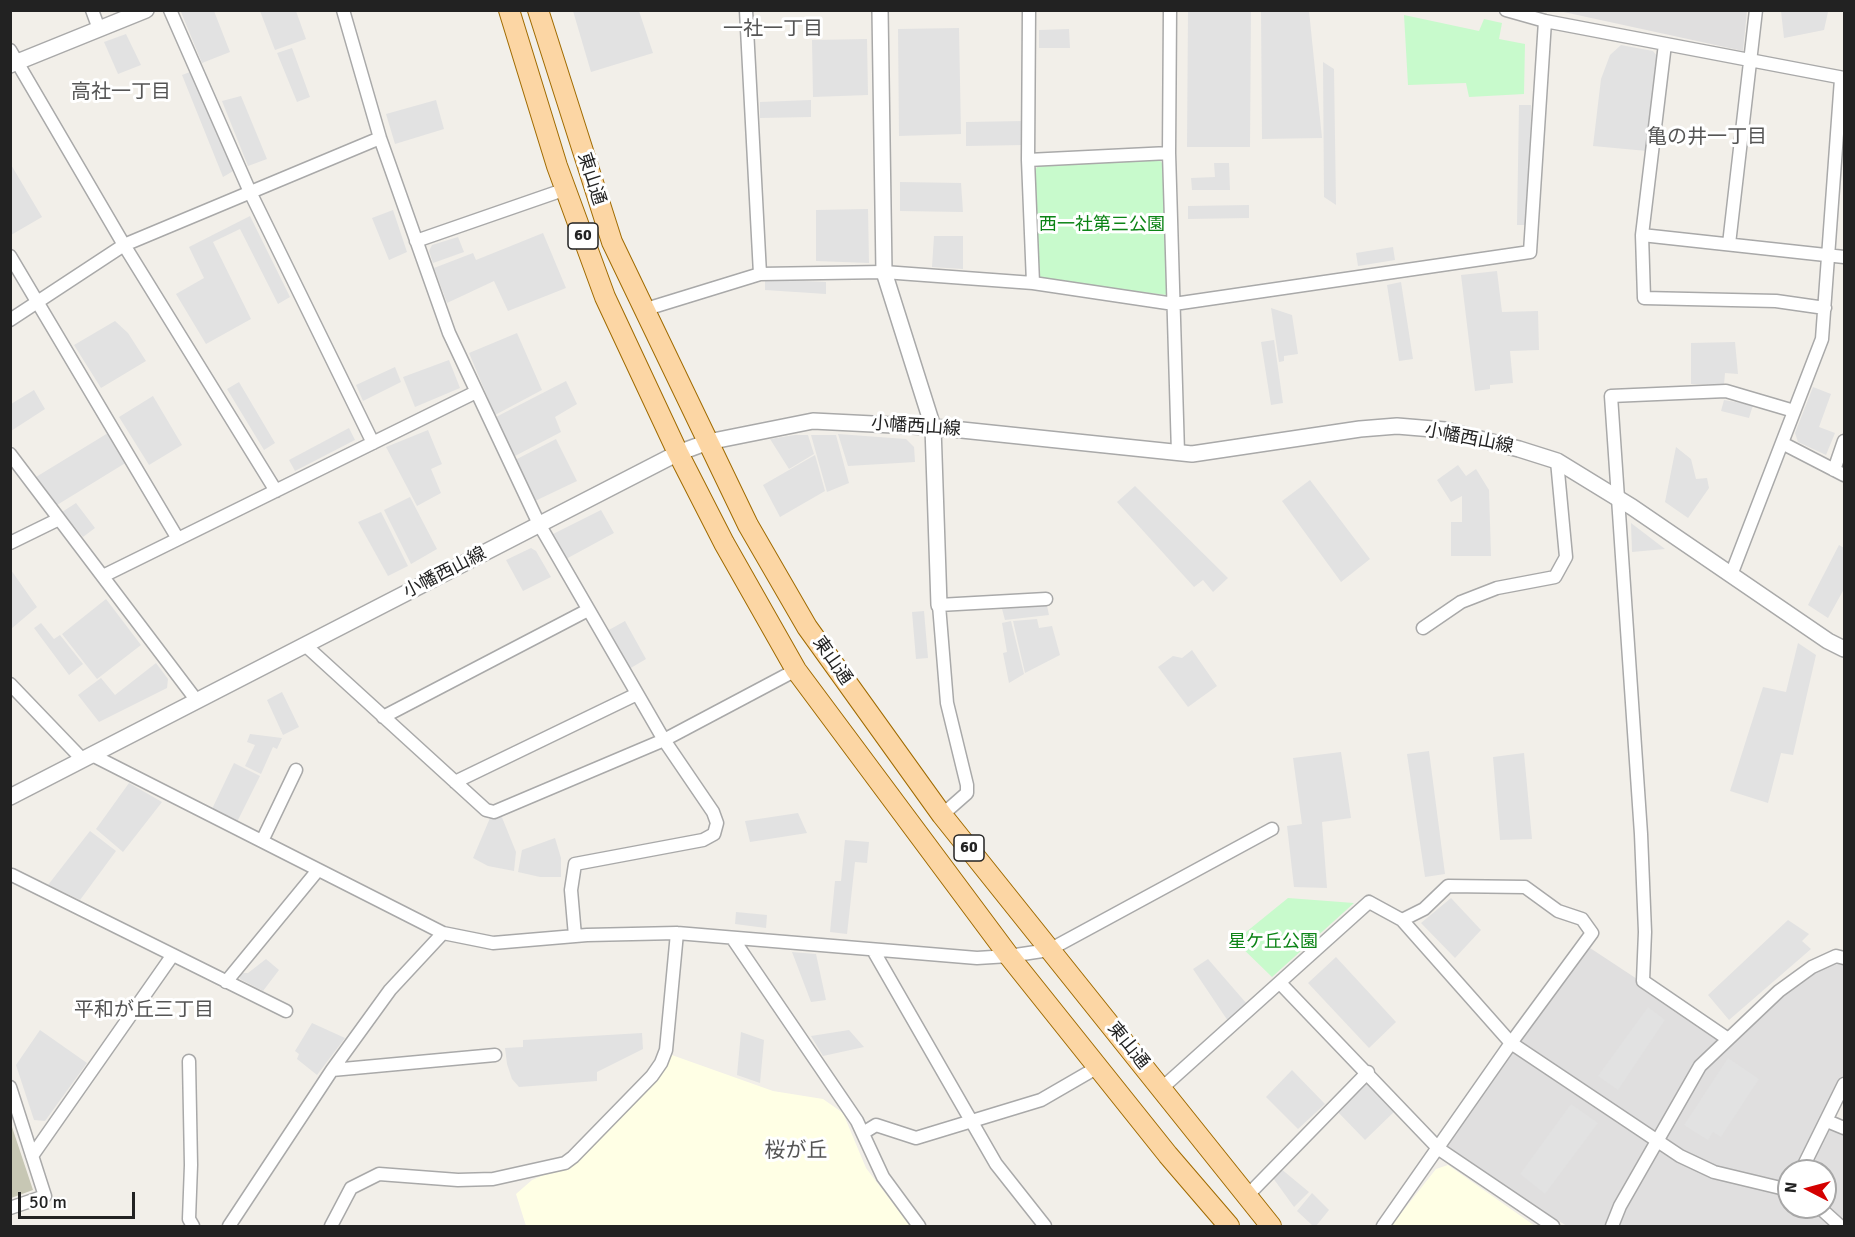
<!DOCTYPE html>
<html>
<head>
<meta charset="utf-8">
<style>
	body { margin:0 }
	#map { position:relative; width:1855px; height:1237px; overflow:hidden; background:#f2efe9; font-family:Signika,sans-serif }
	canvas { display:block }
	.frame { position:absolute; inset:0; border:12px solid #222; pointer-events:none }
	.north { position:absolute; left:1777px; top:1159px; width:60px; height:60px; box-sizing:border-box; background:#fff; border:2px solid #a7a7a7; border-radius:50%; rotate:276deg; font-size:16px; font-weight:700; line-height:24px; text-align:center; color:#222 }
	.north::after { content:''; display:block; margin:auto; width:21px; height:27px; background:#d40000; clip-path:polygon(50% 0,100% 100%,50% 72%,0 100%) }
	.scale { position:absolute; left:18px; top:1192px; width:117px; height:27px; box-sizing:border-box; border:3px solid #222; border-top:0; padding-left:8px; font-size:18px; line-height:21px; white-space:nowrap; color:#222; -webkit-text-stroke:4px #fff; paint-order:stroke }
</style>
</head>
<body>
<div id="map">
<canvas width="1855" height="1237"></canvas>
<div class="frame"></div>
<div class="north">N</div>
<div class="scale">50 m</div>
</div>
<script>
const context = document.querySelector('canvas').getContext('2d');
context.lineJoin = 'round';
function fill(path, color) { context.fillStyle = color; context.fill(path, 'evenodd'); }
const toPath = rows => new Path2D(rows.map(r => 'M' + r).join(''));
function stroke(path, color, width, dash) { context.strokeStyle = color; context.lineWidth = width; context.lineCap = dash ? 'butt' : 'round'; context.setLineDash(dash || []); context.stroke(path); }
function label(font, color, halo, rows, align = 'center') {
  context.font = font + ' Signika,"Noto Sans JP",sans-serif'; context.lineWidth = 6; context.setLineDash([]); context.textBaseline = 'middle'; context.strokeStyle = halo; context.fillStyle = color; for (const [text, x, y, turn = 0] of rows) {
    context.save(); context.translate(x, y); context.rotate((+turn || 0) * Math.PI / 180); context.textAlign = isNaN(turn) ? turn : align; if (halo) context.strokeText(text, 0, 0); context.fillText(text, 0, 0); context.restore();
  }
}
fill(toPath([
	[1559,11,1747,11,1743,51],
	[1584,944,1728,1039,1812,967,1844,958,1844,1084,1831,1114,1844,1120,1844,1226,1567,1226,1439,1149],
	[1789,1171,1825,1171,1825,1207,1789,1207]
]), '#e0dfdf');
fill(toPath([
	[669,1054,773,1091,823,1099,843,1113,866,1168,910,1226,526,1226,516,1194,532,1180,574,1162,654,1082,663,1071],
	[1448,1165,1535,1226,1391,1226,1436,1169]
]), '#ffffe5');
fill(toPath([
	[10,1121,33,1190,11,1198,10,1198]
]), '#c7c7b4');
fill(toPath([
	[1404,15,1479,31,1484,19,1502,23,1499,39,1525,44,1524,94,1469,97,1466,83,1408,85],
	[1159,159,1164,166,1167,295,1040,280,1034,171,1040,164],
	[1288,898,1354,903,1272,977,1235,941]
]), '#c8facc');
fill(toPath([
	[185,11,214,11,230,52,202,63,181,12],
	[260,11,296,11,306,39,275,50],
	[573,11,639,11,653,53,591,72],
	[1188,11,1251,11,1250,147,1187,147],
	[1261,11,1309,11,1322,138,1262,139],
	[1781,11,1781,10,1832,11,1828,12,1824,30,1784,38],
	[959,28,961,134,899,136,898,29],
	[1069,29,1070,48,1039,48,1039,30],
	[126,34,141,65,118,74,104,42],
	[867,39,868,95,813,97,812,40],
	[1621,45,1653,51,1658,57,1647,151,1593,146,1601,79,1610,55],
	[292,48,310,97,297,102,277,53],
	[1323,62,1334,69,1336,205,1324,197],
	[190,72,235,170,223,177,182,75],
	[241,96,267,159,248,166,222,101],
	[436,100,444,129,395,144,386,114],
	[811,100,811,117,760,118,760,102],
	[1519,105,1531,105,1530,225,1517,225],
	[1024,121,1025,145,966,146,966,122],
	[10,163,42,217,11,235,10,235],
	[1214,163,1229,163,1230,190,1192,190,1191,178,1215,177],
	[900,182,961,183,963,212,900,211],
	[1249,205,1249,218,1188,219,1188,206],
	[868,209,869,263,816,261,816,210],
	[393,210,407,252,389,260,372,218],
	[250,216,290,297,278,304,240,229,213,242,251,319,206,344,176,294,204,278,189,247],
	[543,233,566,288,508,311,494,281,447,303,434,268,473,253,476,260],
	[934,236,963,236,963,269,932,267],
	[458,237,464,252,433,263,429,251,432,245],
	[1393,247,1395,260,1358,266,1356,253],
	[1497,271,1502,312,1538,311,1539,350,1510,351,1513,383,1490,385,1490,389,1475,391,1461,275],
	[765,279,826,282,826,294,765,290],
	[1401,282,1413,359,1399,361,1387,285],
	[1271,308,1292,315,1298,354,1284,356,1284,361,1279,362],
	[115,321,128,333,146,361,101,388,74,345],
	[517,333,542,390,495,415,469,353],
	[1274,340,1283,403,1271,405,1261,342],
	[1735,342,1738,374,1725,373,1724,385,1691,384,1691,343],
	[449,360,460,388,415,407,403,377],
	[395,367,401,382,363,401,356,385],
	[566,381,577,404,555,417,561,432,515,456,496,417],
	[239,382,275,443,264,450,227,389],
	[1813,387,1831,394,1819,427,1835,433,1826,455,1798,442,1795,433],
	[34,390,45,409,11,431,11,404],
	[153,396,182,445,149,465,119,417],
	[1724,400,1753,405,1749,418,1721,411],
	[349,428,355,440,295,471,289,460],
	[428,430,442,464,431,469,441,493,417,506,386,447],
	[108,433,127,462,57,505,36,477],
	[838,434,906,439,914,447,915,462,848,466],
	[795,435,808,435,814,454,789,469,770,439],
	[811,435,836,435,849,483,827,492],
	[556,439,577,481,535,501,515,460],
	[1676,447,1691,459,1696,479,1707,478,1709,488,1688,518,1665,502],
	[815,455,825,491,780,517,763,485],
	[1458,465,1466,476,1476,469,1489,490,1491,556,1451,556,1451,522,1462,522,1462,496,1451,502,1437,480],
	[1310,480,1370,559,1341,582,1282,501],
	[1135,486,1228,578,1213,592,1203,580,1194,587,1117,502],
	[410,497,437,549,411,564,384,510],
	[76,503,95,528,83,537,62,512],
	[601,510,614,533,566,559,553,534],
	[381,512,408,566,388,576,358,522],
	[1631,523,1665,549,1632,552],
	[1839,545,1844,548,1844,589,1828,618,1808,605],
	[531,548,536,551,551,577,523,591,506,560],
	[11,570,37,607,11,629,10,629],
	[106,599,141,645,97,679,62,634],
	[1046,601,1049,615,1005,620,1001,605],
	[924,611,928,658,916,659,912,612],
	[1037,619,1039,628,1052,626,1060,655,1025,673,1013,621],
	[625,621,646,659,629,669,607,631],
	[1011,621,1024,674,1009,683,1003,653,1007,652,1002,623],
	[41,623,54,639,60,635,83,664,69,675,34,628],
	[1798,643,1816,655,1793,755,1781,753,1768,803,1730,791,1763,687,1786,692],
	[1192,650,1217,686,1188,707,1158,667,1173,656,1182,658],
	[156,663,168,679,167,688,99,722,78,695,101,678,115,695],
	[282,692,299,727,283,735,267,700],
	[250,734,282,738,277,749,273,747,261,774,245,766,255,745,247,742],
	[1429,751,1445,874,1425,877,1407,754],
	[1341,752,1351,818,1322,822,1327,888,1294,887,1287,826,1302,824,1293,758],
	[1524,753,1532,839,1500,840,1493,757],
	[234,763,260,776,237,822,212,809],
	[129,783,162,802,123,852,96,829],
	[798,813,807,833,750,842,745,821],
	[501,815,516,852,514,871,488,866,473,858,490,818],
	[90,831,116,851,80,900,48,885],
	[555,838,561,858,561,877,540,877,518,872,522,850],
	[845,840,869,842,867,863,855,862,847,934,830,932,835,881,841,881],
	[1451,898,1481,930,1455,958,1421,923],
	[736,912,767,915,766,928,735,924],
	[1788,920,1809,934,1802,941,1811,949,1729,1020,1708,995],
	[792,952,816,954,826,1000,811,1002],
	[1336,957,1396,1022,1369,1048,1308,983],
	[266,959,279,970,263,991,240,979,240,973,248,973],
	[1208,959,1247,1004,1228,1021,1193,969],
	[1648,1007,1665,1020,1618,1090,1598,1076],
	[312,1023,345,1038,317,1075,297,1059,299,1054,295,1051],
	[40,1030,87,1063,45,1121,34,1120,16,1065],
	[849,1030,864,1047,823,1056,811,1036],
	[741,1032,764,1040,760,1083,737,1075],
	[642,1033,643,1049,597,1072,597,1081,519,1087,512,1079,507,1064,505,1048,523,1047,523,1040],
	[1728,1058,1759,1079,1721,1137,1713,1132,1708,1140,1684,1125],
	[1292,1070,1325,1104,1298,1129,1266,1097],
	[1364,1081,1371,1082,1396,1110,1365,1140,1336,1110],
	[1571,1104,1598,1123,1545,1194,1520,1174],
	[1280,1168,1309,1192,1294,1207,1273,1178],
	[1312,1193,1329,1210,1316,1226,1313,1226,1297,1211]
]), '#e2e2e2');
const minor = toPath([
	[92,10,99,29],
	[170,10,250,192,373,443],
	[343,10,380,138,449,333,539,524,664,740,713,812,717,823,714,834,703,840,575,864,571,890,575,936],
	[746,10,760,274],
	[1029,10,1028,160,1033,283],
	[1170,10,1169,153,1178,453],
	[1506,10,1545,21,1844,78],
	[1665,44,1642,235,1844,257],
	[10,50,124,245,276,491],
	[1028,160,1169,153],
	[1642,235,1644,298,1776,301,1825,308],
	[416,241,566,189],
	[1729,244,1756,10],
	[10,256,178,539],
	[643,310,760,274,884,272,1033,283,1174,304,1530,252,1545,21],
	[10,320,124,245,380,138],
	[1782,443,1844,475],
	[10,454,197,701],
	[1834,470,1844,441],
	[10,543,59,519],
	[1731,575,1822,339,1841,79],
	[103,576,476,392],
	[1423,628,1461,602,1497,588,1555,577,1566,557,1557,461],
	[305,645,486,810,494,812,664,740,796,670],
	[10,684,83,760],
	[383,717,588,610],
	[92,755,443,933,493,943,587,935,677,933,977,958,1009,956,1049,950,1272,829],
	[455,782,637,694],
	[942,815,967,793,967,785,947,703,939,605,1046,599],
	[262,841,296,770],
	[12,875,286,1011],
	[443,933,390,990,332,1070,495,1055],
	[733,939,857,1121,883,1177,919,1226],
	[873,950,996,1164,1045,1226],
	[226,982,318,870],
	[1280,983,1439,1149,1553,1226],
	[1728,1039,1643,981,1645,932,1641,834,1611,396,1726,391,1794,411],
	[189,1061,191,1165,189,1219,193,1226],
	[10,1087,45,1196,10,1208],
	[1162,1088,1369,902,1402,920,1511,1043,1680,1156,1714,1172,1789,1190],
	[1827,1121,1844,1128],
	[863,1133,876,1125,916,1138,1041,1100,1098,1067],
	[32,1156,172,956],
	[1801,1171,1844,1084],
	[1247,1196,1368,1072],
	[1819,1207,1840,1226],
	[229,1226,332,1070],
	[331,1226,351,1188,379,1174,458,1180,493,1179,565,1163,573,1157,652,1076,661,1063,666,1050,677,933],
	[1383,1226,1511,1043,1592,933,1582,919,1558,911,1525,887,1448,886,1424,909,1402,920],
	[1612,1226,1620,1206,1700,1066,1779,991,1812,967,1836,956,1844,958]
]);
const tertiary = toPath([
	[880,10,884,272,933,427,939,605],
	[10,65,146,10],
	[10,797,678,453,708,442,813,421,933,427,1192,454,1360,429,1397,426,1445,430,1519,449,1557,461,1632,507,1828,641,1844,649]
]);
const primary = toPath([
	[509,10,557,166,605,297,678,453,724,543,796,670,1009,956,1168,1155,1229,1226],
	[538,10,612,242,748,525,807,627,942,815,1271,1226]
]);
stroke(minor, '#a9a9a9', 15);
stroke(tertiary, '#a9a9a9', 18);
stroke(primary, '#a06b00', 22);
stroke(minor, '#fff', 12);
stroke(tertiary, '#fff', 15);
stroke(primary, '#fcd6a4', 20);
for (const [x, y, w] of [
	[583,236,30],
	[969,848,30]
]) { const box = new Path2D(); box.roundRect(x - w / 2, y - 13, w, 26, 4.5); context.fillStyle = '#fff'; context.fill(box); stroke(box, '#222', 1.5); }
label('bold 16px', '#222', null, [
	["60",583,236],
	["60",969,848]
]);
label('18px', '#222', '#fff', [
	["東山通",591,179,72],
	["小幡西山線",916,427,4],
	["小幡西山線",1469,439,11],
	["小幡西山線",445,573,-27],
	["東山通",832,661,55],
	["東山通",1128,1046,51]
]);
label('18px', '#0c8416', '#fff', [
	["西一社第三公園",1102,225],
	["星ケ丘公園",1273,942]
]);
label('20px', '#555', '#fff', [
	["一社一丁目",773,30],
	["高社一丁目",121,93],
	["亀の井一丁目",1707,138],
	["平和が丘三丁目",144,1011]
]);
label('21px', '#555', '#fff', [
	["桜が丘",796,1151]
]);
</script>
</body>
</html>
